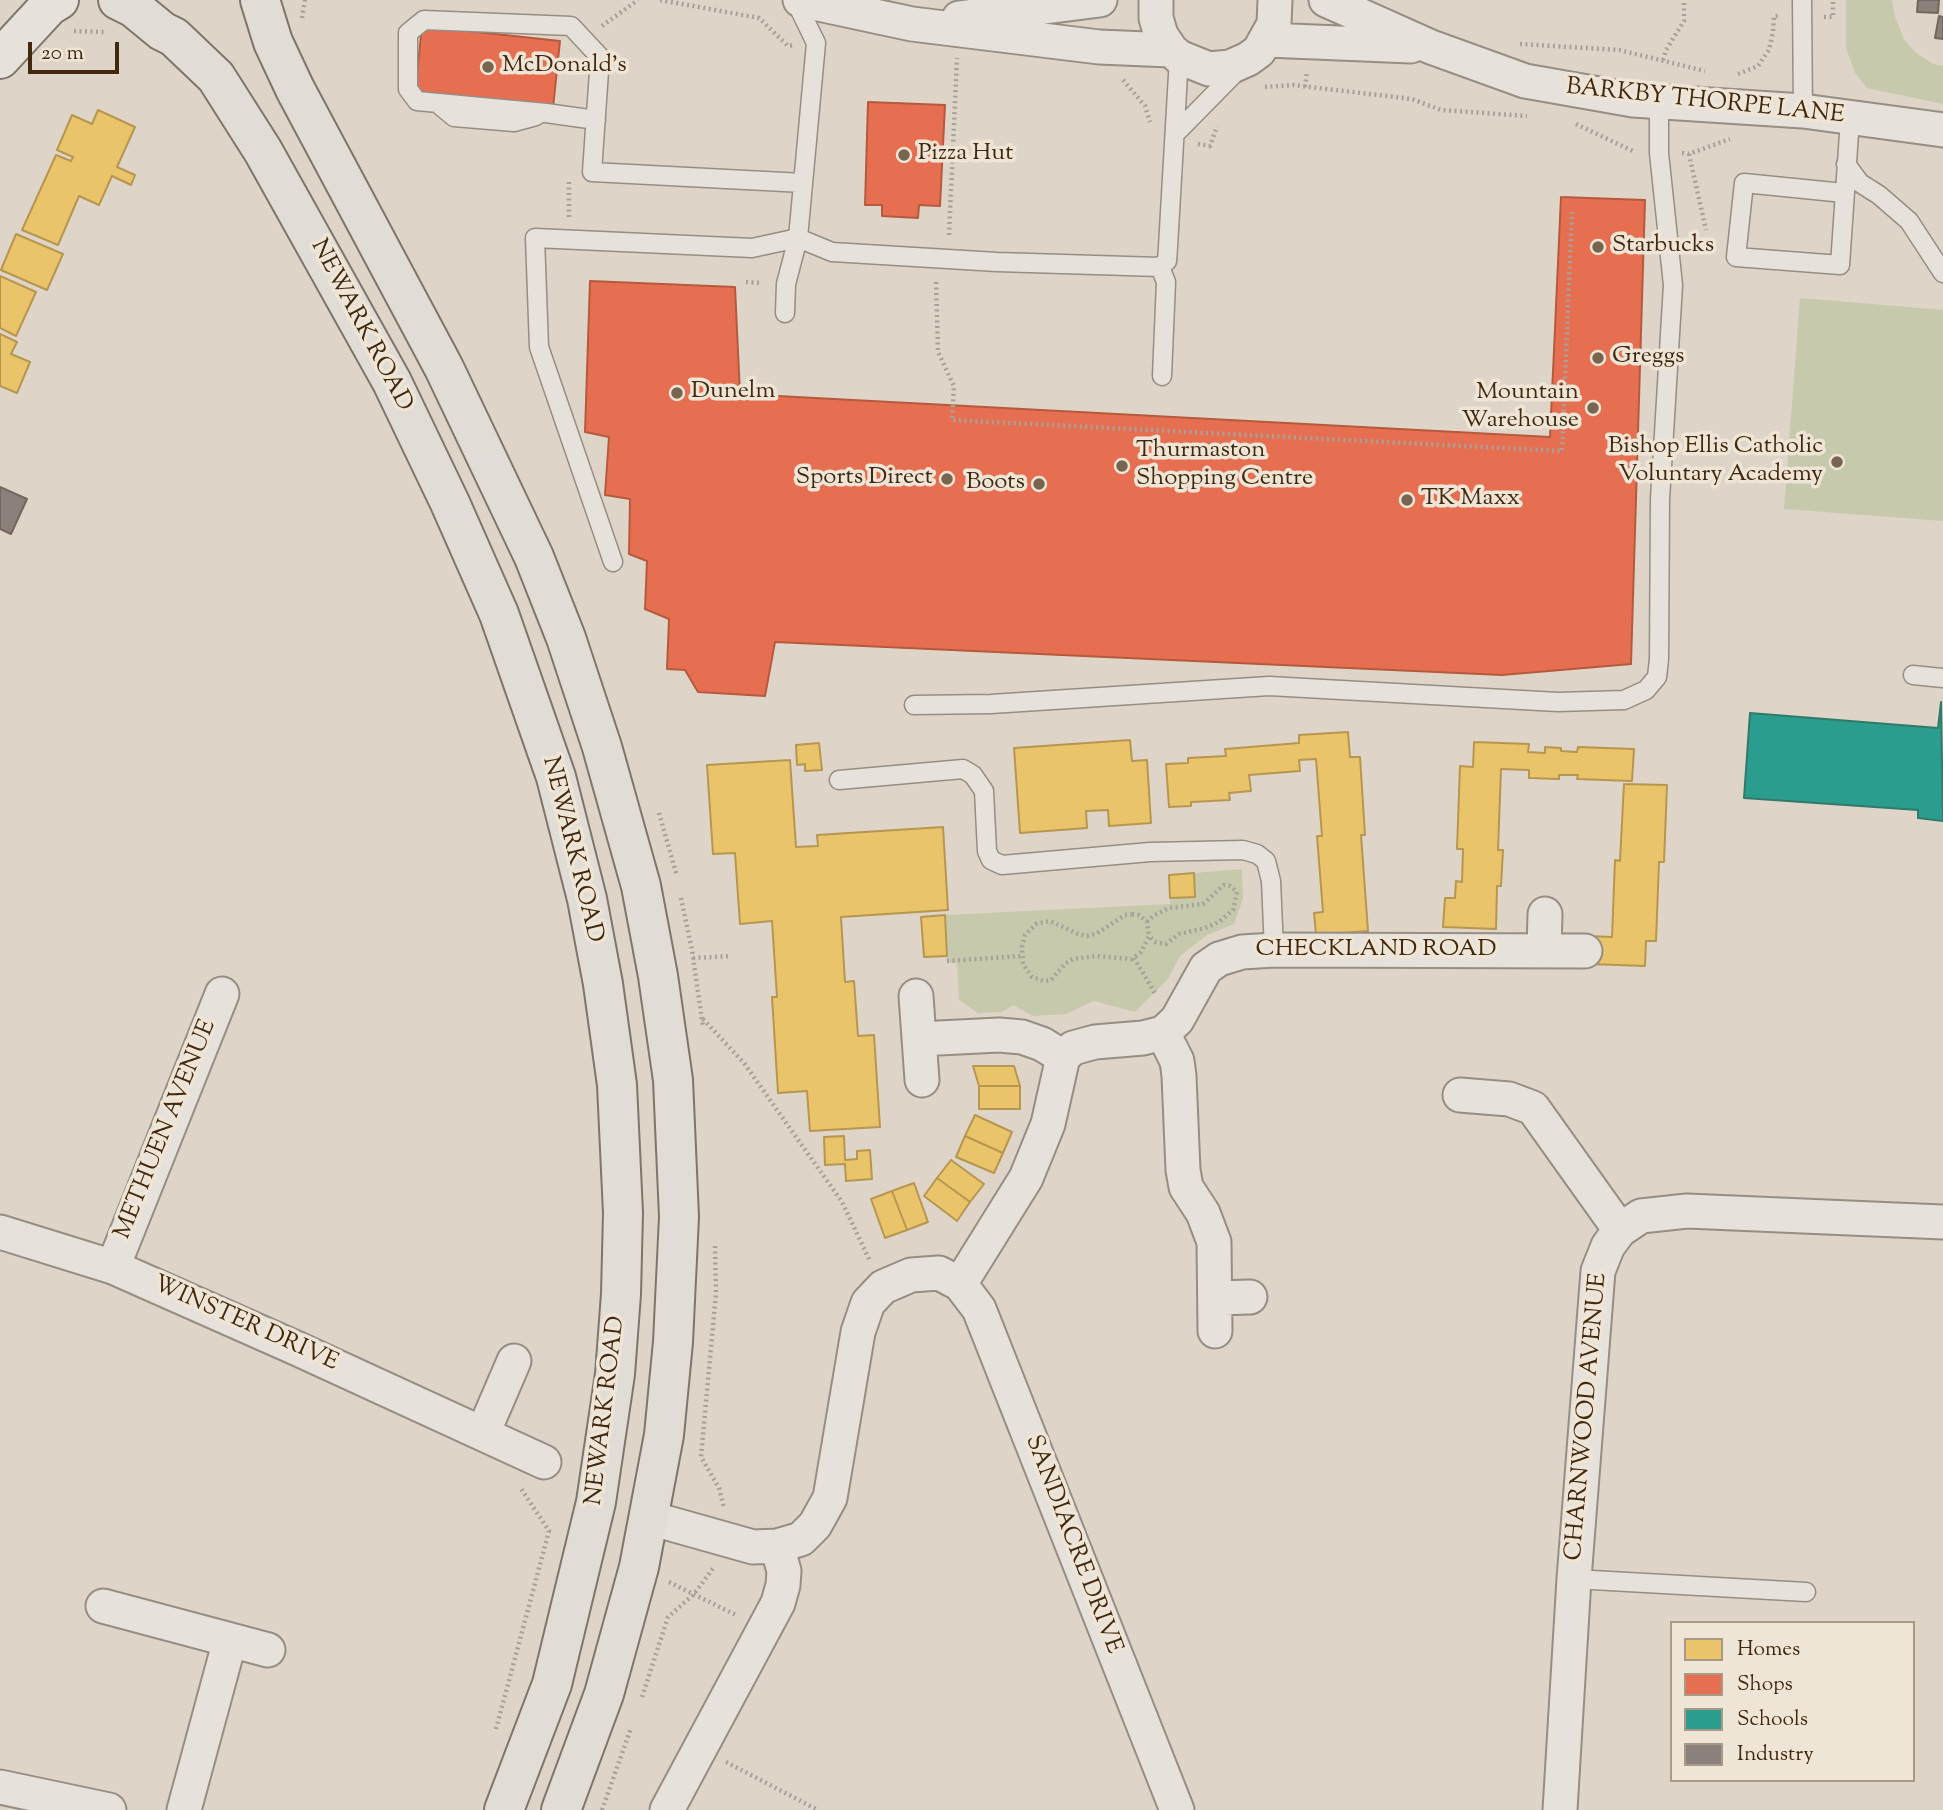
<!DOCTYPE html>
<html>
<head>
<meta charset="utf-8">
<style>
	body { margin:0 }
	#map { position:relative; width:1943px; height:1810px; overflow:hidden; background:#ded5c8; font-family:"Sorts Mill Goudy",serif }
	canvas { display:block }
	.legend { position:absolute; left:1670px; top:1621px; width:245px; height:161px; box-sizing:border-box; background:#efe5d6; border:2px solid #a99a86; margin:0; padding:9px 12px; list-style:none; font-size:21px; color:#41290f }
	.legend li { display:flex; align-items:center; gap:14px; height:35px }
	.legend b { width:35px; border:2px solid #a99a86 }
	.scale { position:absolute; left:28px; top:42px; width:91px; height:32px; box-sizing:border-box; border:4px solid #41290f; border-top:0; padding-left:9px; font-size:21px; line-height:24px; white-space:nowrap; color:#41290f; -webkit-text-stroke:5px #efe5d6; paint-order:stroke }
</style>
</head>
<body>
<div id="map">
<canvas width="1943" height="1810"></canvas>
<ul class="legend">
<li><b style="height:19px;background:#e9c46a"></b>Homes</li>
<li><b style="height:19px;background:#e76f51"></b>Shops</li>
<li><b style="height:19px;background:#2a9d8f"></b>Schools</li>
<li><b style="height:19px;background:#8a817c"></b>Industry</li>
</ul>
<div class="scale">20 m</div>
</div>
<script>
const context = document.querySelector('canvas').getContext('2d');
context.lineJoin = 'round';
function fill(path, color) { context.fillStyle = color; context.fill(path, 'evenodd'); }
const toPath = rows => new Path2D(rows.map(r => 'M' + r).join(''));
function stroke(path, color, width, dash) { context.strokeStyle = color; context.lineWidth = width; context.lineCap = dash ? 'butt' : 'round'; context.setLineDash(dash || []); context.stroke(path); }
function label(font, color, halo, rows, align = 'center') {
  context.font = font + ' "Sorts Mill Goudy",serif'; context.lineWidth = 7; context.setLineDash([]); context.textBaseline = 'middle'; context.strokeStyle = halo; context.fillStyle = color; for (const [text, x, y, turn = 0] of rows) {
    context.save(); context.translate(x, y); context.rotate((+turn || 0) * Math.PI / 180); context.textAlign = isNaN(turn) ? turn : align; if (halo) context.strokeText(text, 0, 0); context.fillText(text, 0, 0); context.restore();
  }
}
fill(toPath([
	[1846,0,1892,0,1895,17,1904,39,1915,52,1933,64,1943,66,1943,104,1867,88,1855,73,1846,48],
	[1800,298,1943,310,1943,521,1784,509],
	[1242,869,1243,899,1234,924,1207,935,1180,956,1168,979,1135,1012,1094,1001,1066,1014,1033,1016,1013,1005,1002,1012,978,1013,959,1000,957,963,947,963,945,915,1170,904,1170,898,1195,897,1194,873]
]), '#c6c9ac');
const homes = toPath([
	[98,110,135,127,117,167,135,175,131,185,112,176,99,205,79,196,58,245,22,230,56,155,71,161,73,157,57,150,72,115,92,124,98,110],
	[16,234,63,254,47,290,1,270,16,234],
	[0,276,36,292,16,336,0,328,0,276],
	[0,334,17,342,11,354,30,362,17,393,0,386,0,334],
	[1348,732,1350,757,1360,757,1365,835,1361,835,1368,931,1316,935,1314,913,1323,912,1317,836,1322,836,1316,759,1299,760,1300,771,1249,775,1251,791,1229,793,1230,800,1191,802,1191,806,1169,807,1166,764,1188,763,1188,758,1226,756,1225,749,1299,743,1299,735,1348,732],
	[1130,740,1132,761,1147,760,1151,823,1109,826,1108,810,1086,811,1087,828,1020,833,1014,748,1130,740],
	[1474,742,1529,744,1528,752,1545,753,1545,747,1561,748,1561,751,1577,752,1578,747,1634,749,1632,781,1577,779,1578,775,1559,775,1559,779,1529,778,1529,770,1501,769,1498,850,1503,850,1501,886,1497,886,1496,929,1443,927,1445,898,1455,898,1456,881,1462,882,1463,849,1457,849,1460,766,1473,767,1474,742],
	[819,743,822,770,805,771,805,764,797,765,796,745,819,743],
	[790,760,796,847,818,846,817,835,943,827,948,910,841,917,845,982,854,981,858,1036,874,1035,880,1127,810,1131,807,1091,778,1093,772,997,777,997,772,921,740,924,735,853,713,854,707,765,790,760],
	[1624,784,1667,785,1664,862,1659,862,1656,941,1646,941,1645,966,1589,964,1590,936,1612,937,1615,860,1620,861,1624,784],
	[1194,873,1195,897,1170,898,1169,875,1194,873],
	[945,915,947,956,924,957,921,917,945,915],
	[973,1066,1014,1066,1020,1086,979,1086,973,1066],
	[979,1086,1020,1086,1020,1109,979,1109,979,1086],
	[975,1115,1012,1132,1003,1153,965,1136,975,1115],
	[844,1136,845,1160,857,1159,857,1151,870,1150,872,1179,846,1181,845,1164,825,1165,824,1137,844,1136],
	[965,1136,1003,1153,994,1173,956,1157,965,1136],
	[951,1160,984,1184,970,1202,937,1178,951,1160],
	[937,1178,970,1202,957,1221,924,1196,937,1178],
	[914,1183,928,1222,907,1230,892,1191,914,1183],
	[892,1191,907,1230,885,1238,871,1199,892,1191]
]);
fill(homes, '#e9c46a');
stroke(homes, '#b7964f', 2);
const shops = toPath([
	[422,26,560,41,553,108,415,94,422,26],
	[868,102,945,105,940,206,919,205,918,218,882,216,882,205,865,205,868,102],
	[1561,197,1645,200,1631,664,1502,675,775,642,765,696,698,692,685,670,667,669,669,619,645,609,647,561,629,554,630,499,605,495,609,437,585,432,590,281,735,287,740,394,1550,437,1561,197]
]);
fill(shops, '#e76f51');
stroke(shops, '#b55a3d', 2);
const schools = toPath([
	[1941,702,1943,821,1918,818,1918,810,1744,798,1750,713,1938,728,1941,702]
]);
fill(schools, '#2a9d8f');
stroke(schools, '#317a69', 2);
const industry = toPath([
	[1918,0,1939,0,1938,13,1917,12,1918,0],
	[1939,16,1943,17,1943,39,1935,38,1939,16],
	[0,487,27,499,11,534,0,529,0,487]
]);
fill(industry, '#8a817c');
stroke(industry, '#74675b', 2);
const lane = toPath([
	[1802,0,1803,111],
	[437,103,454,117,514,122,536,116],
	[596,120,546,113,417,101,408,89,408,33,424,20,571,26,600,57,592,172,803,183],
	[1176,133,1239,69],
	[1846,164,1860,183,1879,195,1909,221,1943,273],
	[1844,193,1744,183,1736,257,1840,265,1850,119],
	[785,313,786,284,798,238,832,252,997,262,1160,267],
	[1162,376,1166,282,1160,267,1167,261,1168,247,1179,57],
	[613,562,539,347,535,238,752,248,798,238,816,43,795,0],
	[1913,675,1943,678],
	[914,705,991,704,1269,686,1558,702,1624,700,1646,690,1657,677,1659,659,1660,499,1673,285,1659,153,1659,101],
	[839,780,963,769,973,775,984,791,987,851,991,860,1002,865,1150,852,1243,850,1257,854,1266,861,1271,881,1274,950],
	[1574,1579,1806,1592]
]);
const street = toPath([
	[800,0,912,24,1099,47,1171,50],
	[1156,0,1156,18,1161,35,1171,50,1179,57,1209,69,1230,67,1248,59,1259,51,1274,24,1275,0],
	[1326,0,1431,47,1525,81,1633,100,1803,111,1943,130],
	[959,18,1100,0],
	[1267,40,1411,46],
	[1544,951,1545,914],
	[916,996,922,1080],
	[1163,1033,1177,1061,1179,1076,1183,1170,1186,1187,1203,1213,1214,1242,1215,1331],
	[919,1039,999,1035,1022,1037,1042,1044,1063,1057],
	[1460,1095,1509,1099,1533,1108,1620,1230],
	[0,1232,113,1267,298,1349,544,1462],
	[113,1267,222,994],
	[960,1284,1026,1178,1048,1124,1063,1057,1073,1048,1095,1042,1143,1038,1163,1033,1177,1020,1206,968,1219,959,1242,952,1274,950,1585,951],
	[1216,1298,1250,1297],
	[483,1433,514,1361],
	[650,1518,753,1547,777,1546,801,1539,815,1525,830,1498,858,1332,868,1303,883,1287,911,1275,939,1273,960,1284,979,1309,1177,1810],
	[103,1606,268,1650],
	[0,1787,109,1810],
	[184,1810,230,1640],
	[667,1810,778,1603,783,1585,784,1571,777,1546],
	[1560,1810,1574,1579,1598,1271,1608,1246,1620,1230,1641,1216,1687,1211,1943,1222]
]);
const secondary = toPath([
	[0,59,49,6,59,0]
]);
const highway = toPath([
	[118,0,134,8,162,31,174,37,216,77,263,151,392,382,450,503,499,614,556,777,587,899,603,984,617,1085,623,1213,621,1294,615,1374,596,1502,552,1684,504,1810],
	[260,0,273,42,295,89,444,368,534,557,566,638,602,747,641,886,658,976,673,1080,679,1217,673,1342,664,1435,639,1567,604,1694,561,1810]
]);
stroke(lane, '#968e83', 21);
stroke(street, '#968e83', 37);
stroke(secondary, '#7f766b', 42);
stroke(highway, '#7f766b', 42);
stroke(toPath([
	[660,0,759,18,788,46,794,45],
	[1824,17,1833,17,1833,0],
	[302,18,305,0],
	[602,26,638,0],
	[74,31,104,32],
	[1520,44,1619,50,1705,71],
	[1663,60,1666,50,1684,21,1684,0],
	[1738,74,1758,66,1769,50,1773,32,1774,16,1780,16],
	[1123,80,1145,106,1150,122],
	[1265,87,1293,85,1412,99,1441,110,1527,116],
	[1305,87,1307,71],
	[1576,124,1635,152],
	[1198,144,1210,146,1217,126],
	[1682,153,1689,154,1730,139],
	[1689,154,1706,230],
	[569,217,569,180],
	[949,235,957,58],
	[746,282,762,283],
	[936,282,938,352,954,386,952,420,1562,451,1572,212],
	[659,813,677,876],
	[681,898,692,950,703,1027],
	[1132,914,1139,915,1147,922,1149,936,1141,952,1132,959,1096,956,1073,959,1066,963,1051,980,1044,981,1032,977,1023,964,1022,947,1025,935,1036,924,1050,921,1078,934,1087,936,1096,934,1125,915,1132,914],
	[1147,922,1153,916,1169,908,1203,904,1224,885,1230,886,1237,892,1233,910,1219,922,1205,928,1179,934,1166,944,1155,942,1149,936],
	[693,958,731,956],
	[1134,958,1155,993],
	[947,961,1021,956],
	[703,1019,744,1063,842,1202,870,1261],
	[715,1246,716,1293,701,1457,719,1488,724,1508],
	[669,1582,736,1615],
	[642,1697,668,1617,694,1594,714,1567],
	[496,1729,549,1531,520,1487],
	[726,1762,818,1810],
	[602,1810,631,1728]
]), '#a8a199', 4.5, [2, 3.5]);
stroke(lane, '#e6e1db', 18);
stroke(street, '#e6e1db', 33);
stroke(secondary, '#e6e1db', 38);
stroke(highway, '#e1dcd5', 38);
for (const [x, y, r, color] of [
	[488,67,7,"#786550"],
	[904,155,7,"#786550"],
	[1598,247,7,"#786550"],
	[1598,358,7,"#786550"],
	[677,393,7,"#786550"],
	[1593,408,7,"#786550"],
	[1837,462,7,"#786550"],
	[1122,466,7,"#786550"],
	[947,479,7,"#786550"],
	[1039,484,7,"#786550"],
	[1407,500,7,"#786550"]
]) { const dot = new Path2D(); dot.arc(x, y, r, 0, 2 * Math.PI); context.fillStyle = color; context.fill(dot); stroke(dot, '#efe5d6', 2.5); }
label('24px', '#41290f', '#efe5d6', [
	["McDonald's",502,67],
	["Pizza Hut",918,155],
	["Starbucks",1612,247],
	["Greggs",1612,358],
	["Dunelm",691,393],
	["Mountain",1579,394,"right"],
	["Warehouse",1579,422,"right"],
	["Bishop Ellis Catholic",1823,448,"right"],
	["Voluntary Academy",1823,476,"right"],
	["Thurmaston",1136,452],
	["Shopping Centre",1136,480],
	["Sports Direct",933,479,"right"],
	["Boots",1025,484,"right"],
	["TK Maxx",1421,500]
], 'left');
label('24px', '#41290f', '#efe5d6', [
	["BARKBY THORPE LANE",1705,103,6],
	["NEWARK ROAD",360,326,62],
	["NEWARK ROAD",571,850,76],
	["CHECKLAND ROAD",1376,951],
	["METHUEN AVENUE",167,1130,-68],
	["WINSTER DRIVE",245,1325,24],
	["NEWARK ROAD",607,1411,-83],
	["CHARNWOOD AVENUE",1588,1417,-85],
	["SANDIACRE DRIVE",1072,1545,69]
]);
</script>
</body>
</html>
